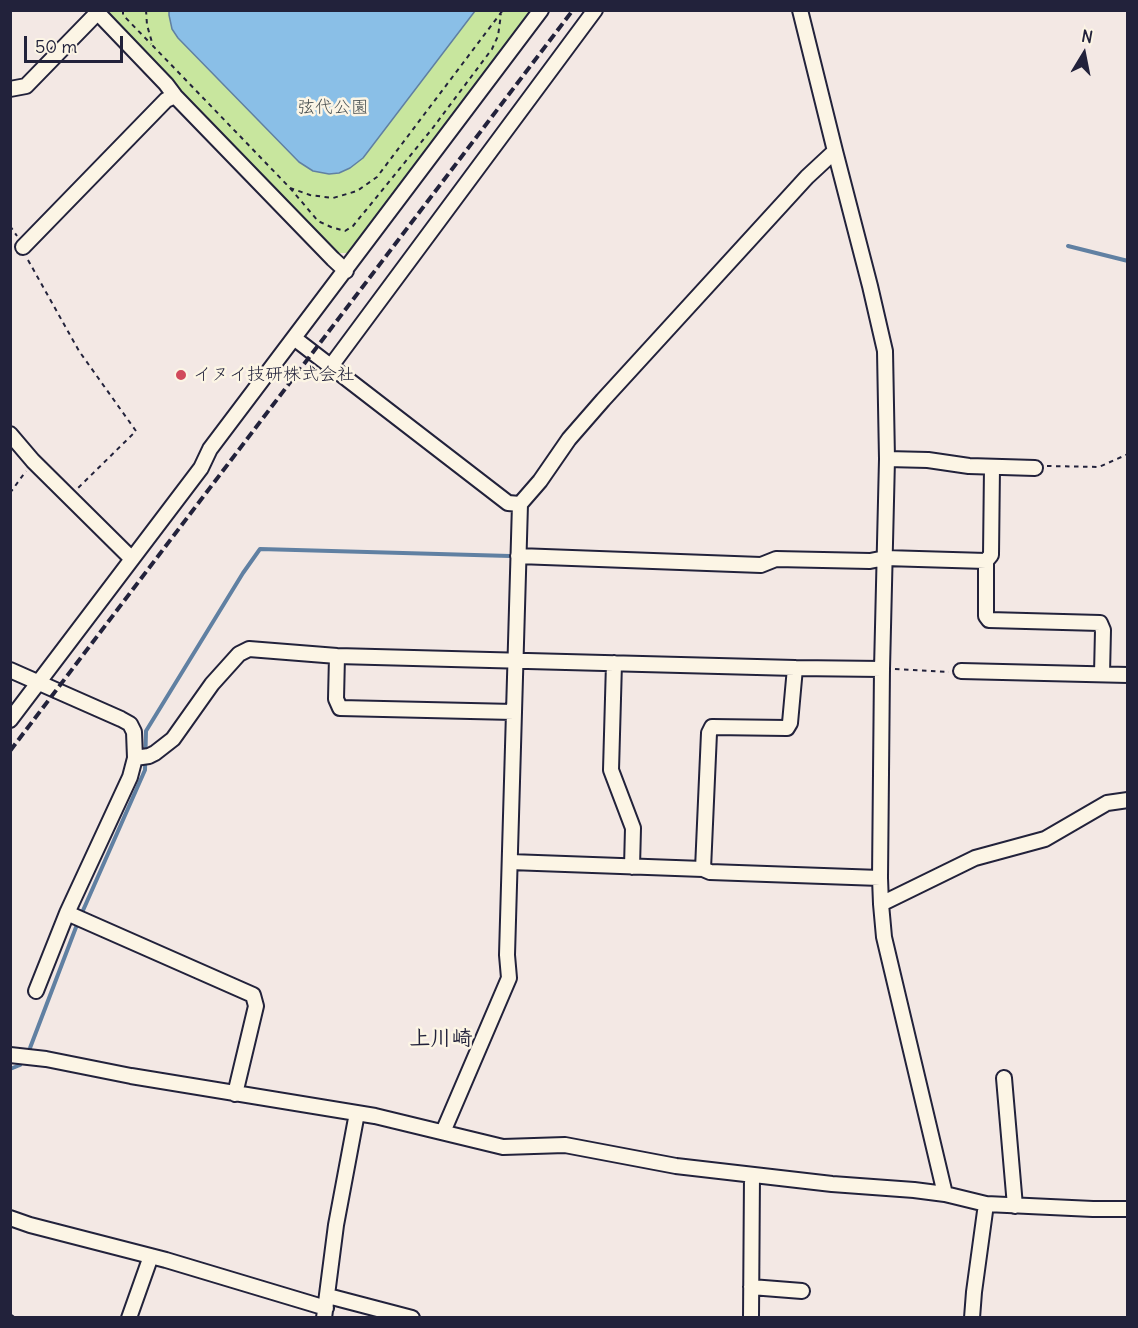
<!DOCTYPE html>
<html>
<head>
<meta charset="utf-8">
<style>
	body { margin:0 }
	#map { position:relative; width:1138px; height:1328px; overflow:hidden; background:#f3e8e4; font-family:Delius,sans-serif }
	canvas { display:block }
	.frame { position:absolute; inset:0; border:12px solid #22223b; pointer-events:none }
	.north { position:absolute; left:1054px; top:24px; width:60px; height:60px; -webkit-text-stroke:4px #fcf5e5; paint-order:stroke; rotate:10deg; font-size:16px; font-weight:700; line-height:24px; text-align:center; color:#22223b }
	.north::after { content:''; display:block; margin:auto; width:21px; height:27px; background:#22223b; clip-path:polygon(50% 0,100% 100%,50% 72%,0 100%) }
	.scale { position:absolute; left:24px; top:36px; width:99px; height:27px; box-sizing:border-box; border:3px solid #22223b; border-top:0; padding-left:8px; font-size:18px; line-height:21px; white-space:nowrap; color:#22223b; -webkit-text-stroke:4px #fcf5e5; paint-order:stroke }
</style>
</head>
<body>
<div id="map">
<canvas width="1138" height="1328"></canvas>
<div class="frame"></div>
<div class="north">N</div>
<div class="scale">50 m</div>
</div>
<script>
const context = document.querySelector('canvas').getContext('2d');
context.lineJoin = 'round';
function fill(path, color) { context.fillStyle = color; context.fill(path, 'evenodd'); }
const toPath = rows => new Path2D(rows.map(r => 'M' + r).join(''));
function stroke(path, color, width, dash) { context.strokeStyle = color; context.lineWidth = width; context.lineCap = dash ? 'butt' : 'round'; context.setLineDash(dash || []); context.stroke(path); }
function label(font, color, halo, rows, align = 'center') {
  context.font = font + ' Delius,"Klee One",sans-serif'; context.lineWidth = 5; context.setLineDash([]); context.textBaseline = 'middle'; context.strokeStyle = halo; context.fillStyle = color; for (const [text, x, y, turn = 0] of rows) {
    context.save(); context.translate(x, y); context.rotate((+turn || 0) * Math.PI / 180); context.textAlign = isNaN(turn) ? turn : align; if (halo) context.strokeText(text, 0, 0); context.fillText(text, 0, 0); context.restore();
  }
}
fill(toPath([
	[107,11,531,11,347,253,338,253,107,14]
]), '#c8e69e');
const water = toPath([
	[169,11,169,10,475,11,363,158,350,168,339,173,329,174,313,171,299,162,178,38,172,29,169,15,169,11]
]);
fill(water, '#8abfe7');
stroke(water, '#6080a2', 1.5);
stroke(toPath([
	[1068,246,1128,261],
	[81,915,145,770,146,731,243,573,260,549,510,556],
	[26,1054,30,1048,78,922],
	[10,1069,20,1065,22,1061]
]), '#6080a2', 4);
const minor = toPath([
	[800,10,835,151,870,286,885,351,887,459,882,669,880,878,881,904,884,937,945,1194],
	[98,13,166,84,175,96,333,259,346,271],
	[10,89,26,86,100,10],
	[23,247,166,100,175,96],
	[294,338,508,503,520,504],
	[331,366,595,10],
	[10,434,33,461,132,559],
	[887,459,928,460,969,466,1035,468],
	[518,556,761,565,776,559,870,561,885,558,986,561,991,555,992,467],
	[986,561,986,616,989,620,1100,623,1103,630,1102,674],
	[337,656,336,699,340,708,514,712],
	[614,663,611,770,633,828,632,867],
	[10,670,121,719,130,724,134,732,135,758,130,777,67,913,253,995,256,1006,235,1094],
	[961,671,1128,675],
	[10,720,201,468,210,449,541,10],
	[135,758,149,756,155,753,173,739,212,684,239,654,249,649,337,656,795,668,882,669],
	[510,862,703,869,710,872,880,878],
	[703,869,709,733,712,727,787,728,790,723,795,668],
	[881,904,975,858,1045,839,1107,803,1128,800],
	[36,991,67,913],
	[10,1055,46,1059,131,1076,375,1116,503,1147,565,1145,676,1166,832,1184,914,1190,945,1194,986,1204,1093,1209,1128,1209],
	[1004,1078,1015,1206],
	[443,1132,509,978,507,955,520,504,540,481,569,439,603,400,807,177,835,151],
	[10,1218,30,1225,166,1260,326,1308],
	[751,1287,802,1291],
	[328,1296,412,1318],
	[129,1318,151,1256],
	[324,1318,336,1225,357,1113],
	[751,1318,752,1175],
	[972,1318,974,1292,986,1204]
]);
stroke(minor, '#22223b', 18);
stroke(toPath([
	[123,10,123,15,151,44],
	[146,10,147,25,153,46,290,188,310,195,333,198,357,191,377,177,503,10],
	[290,188,318,221,331,227,345,231,353,226,432,129,492,49,498,36,501,14],
	[10,226,17,236],
	[28,260,79,351,136,431,78,488],
	[1047,466,1099,467,1128,454],
	[10,493,26,471],
	[895,669,949,672],
	[10,1314,16,1318]
]), '#22223b', 2, [4.5, 4.5]);
stroke(minor, '#fcf5e5', 14);
stroke(toPath([
	[10,751,573,10]
]), '#22223b', 4, [9, 4.5]);
for (const [x, y, r, color] of [
	[181,375,6,"#d1495b"]
]) { const dot = new Path2D(); dot.arc(x, y, r, 0, 2 * Math.PI); context.fillStyle = color; context.fill(dot); stroke(dot, '#fcf5e5', 2); }
label('18px', '#4c5354', '#fcf5e5', [
	["弦代公園",333,108]
]);
label('18px', '#22223b', '#fcf5e5', [
	["イヌイ技研株式会社",193,375]
], 'left');
label('bold 21px', '#22223b', '#fcf5e5', [
	["上川崎",441,1039]
]);
</script>
</body>
</html>
